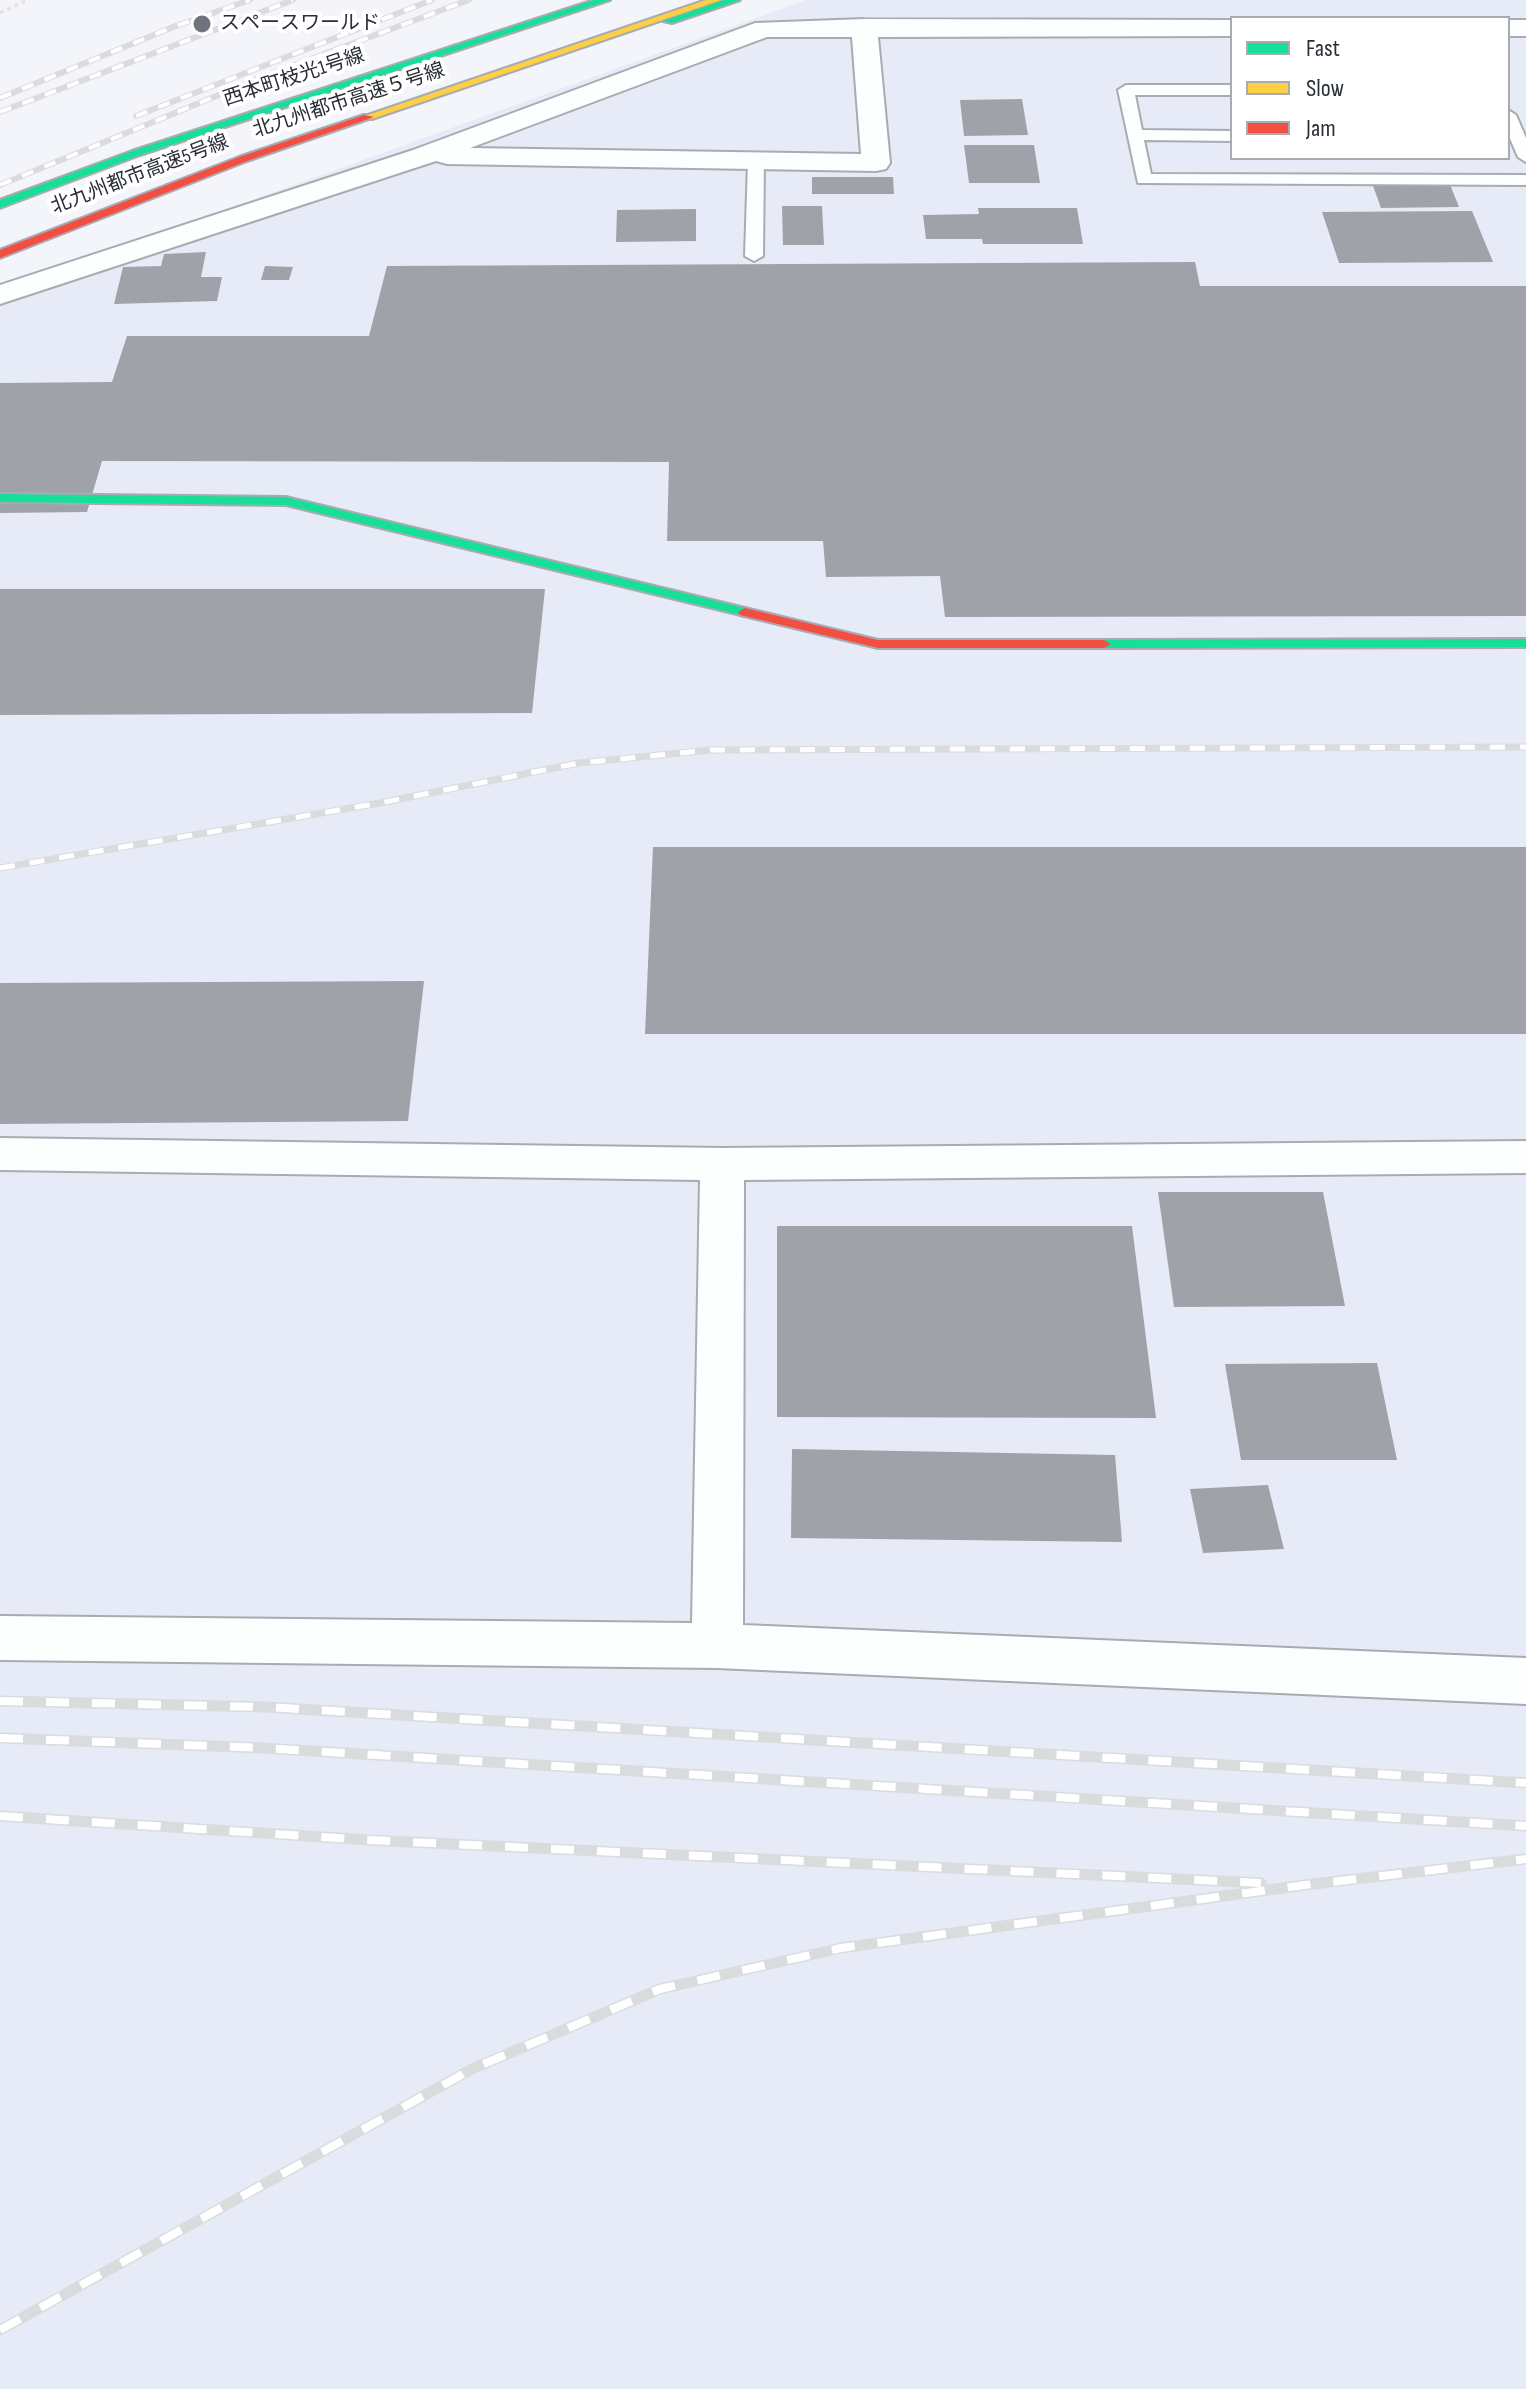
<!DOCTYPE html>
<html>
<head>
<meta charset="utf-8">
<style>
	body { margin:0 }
	#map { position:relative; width:1526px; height:2389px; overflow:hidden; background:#f3f5fa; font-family:"Sofia Sans Condensed",sans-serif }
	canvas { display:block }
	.legend { position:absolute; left:1230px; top:16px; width:280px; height:144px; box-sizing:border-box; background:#fff; border:2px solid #a9abaf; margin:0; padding:10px 14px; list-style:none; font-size:24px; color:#292d36 }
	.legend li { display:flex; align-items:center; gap:16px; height:40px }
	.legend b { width:40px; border:2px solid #a9abaf }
</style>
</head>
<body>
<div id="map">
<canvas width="1526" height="2389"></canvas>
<ul class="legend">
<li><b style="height:10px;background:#16e098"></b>Fast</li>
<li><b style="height:10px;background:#ffcf43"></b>Slow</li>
<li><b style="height:10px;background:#f24e42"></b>Jam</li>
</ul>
</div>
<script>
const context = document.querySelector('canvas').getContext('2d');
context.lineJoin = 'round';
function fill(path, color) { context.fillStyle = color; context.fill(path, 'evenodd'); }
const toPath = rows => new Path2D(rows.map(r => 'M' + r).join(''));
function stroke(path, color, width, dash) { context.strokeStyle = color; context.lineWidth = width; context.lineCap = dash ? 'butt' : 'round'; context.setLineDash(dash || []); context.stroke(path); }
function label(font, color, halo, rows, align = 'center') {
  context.font = font + ' "Sofia Sans Condensed","Noto Sans JP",sans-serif'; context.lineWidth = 8; context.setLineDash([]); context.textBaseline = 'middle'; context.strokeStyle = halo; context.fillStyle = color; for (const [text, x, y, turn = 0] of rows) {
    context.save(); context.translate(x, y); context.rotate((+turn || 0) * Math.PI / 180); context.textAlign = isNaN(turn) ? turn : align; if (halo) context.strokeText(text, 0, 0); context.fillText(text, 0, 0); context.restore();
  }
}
fill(toPath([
	[806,0,1526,0,1526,2389,0,2389,0,291],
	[1232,18,1508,18,1508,158,1232,158]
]), '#e6ebf7');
fill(toPath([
	[1022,99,1028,135,964,136,960,100],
	[964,145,1034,145,1040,183,969,183],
	[812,177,893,177,894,194,812,194],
	[1449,182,1459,207,1381,208,1372,183],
	[782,206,822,206,824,245,783,245],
	[978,208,1077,208,1083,244,983,244,982,239,926,239,923,215,979,214],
	[696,209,696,241,616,242,617,210],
	[1472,211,1493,262,1339,263,1322,212],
	[206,252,201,277,222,277,217,301,114,304,123,267,161,266,164,254],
	[1195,262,1200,286,1526,286,1526,616,945,617,940,576,826,577,823,541,667,541,669,462,102,461,87,512,0,513,0,383,112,382,127,336,369,336,387,266],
	[265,266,293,267,289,280,261,280],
	[0,589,545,589,532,713,0,715],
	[653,847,1526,847,1526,1034,645,1034],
	[424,981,408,1121,0,1124,0,983],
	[1158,1192,1323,1192,1345,1306,1174,1307],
	[777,1226,1132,1226,1156,1418,777,1417],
	[1377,1363,1397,1460,1241,1460,1225,1364],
	[792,1449,1115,1455,1122,1542,791,1538],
	[1268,1485,1284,1549,1203,1553,1190,1489]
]), '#a0a2a9');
const lane = toPath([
	[1126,85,1232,85,1232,95,1135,95,1142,130,1232,131,1232,141,1144,140,1151,174,1526,175,1526,185,1138,183,1118,90,1126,85],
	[1508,110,1516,115,1526,138,1526,162,1518,157,1508,134,1508,110],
	[756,156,764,161,763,256,754,261,745,256,748,161,756,156]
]);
const street = toPath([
	[864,19,1232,20,1232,36,878,37,890,163,886,169,876,171,447,164,436,161,0,304,0,285,413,150,755,23,864,19],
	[767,37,852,37,861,154,470,148,767,37],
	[1508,20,1526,20,1526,36,1508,36,1508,20],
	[0,1138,722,1148,1526,1141,1526,1173,744,1180,743,1625,1526,1658,1526,1704,717,1668,0,1660,0,1616,692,1623,700,1180,0,1170,0,1138]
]);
const fast = toPath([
	[594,0,610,0,140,155,0,208,0,200,132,151,594,0],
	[724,0,740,0,672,23,663,21,724,0],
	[0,494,286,497,745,608,752,612,745,616,286,505,0,502,0,494],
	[1526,639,1526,647,1104,648,1097,644,1104,640,1526,639]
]);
const slow = toPath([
	[706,0,721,0,372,119,362,117,706,0]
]);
const jam = toPath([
	[364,115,374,117,247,161,0,258,0,250,239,157,364,115],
	[745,608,878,640,1104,640,1111,644,1104,648,878,648,740,615,738,612,745,608]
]);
stroke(lane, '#a8abb1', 4);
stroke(street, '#a8abb1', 4);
stroke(fast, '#a8abb1', 4);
stroke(slow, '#a8abb1', 4);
stroke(jam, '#a8abb1', 4);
stroke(toPath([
	[0,13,27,0]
]), '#e0e1e3', 3, [4, 4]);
fill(lane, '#fdfefe');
fill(street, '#fdfefe');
fill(fast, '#16e098');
fill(slow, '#ffcf43');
fill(jam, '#f24e42');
const railFar2 = toPath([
	[0,98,173,27,250,0],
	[0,112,293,0],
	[136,116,432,0],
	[0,185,260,78,469,0]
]);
const railFar1 = toPath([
	[0,868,380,803,579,763,711,750,1526,747]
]);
const rail = toPath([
	[0,1701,266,1707,1526,1783],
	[0,1738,263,1748,1526,1826],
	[0,1816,368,1840,1261,1883],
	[0,2330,472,2069,660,1989,841,1948,1305,1885,1526,1859]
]);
stroke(railFar2, '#dadbdc', 6);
stroke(railFar1, '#dadbdc', 7);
stroke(rail, '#dadbdc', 11);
stroke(railFar2, '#fff', 4, [12]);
stroke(railFar1, '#fff', 5, [15]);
stroke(rail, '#fff', 8, [23]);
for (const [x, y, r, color] of [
	[202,24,10,"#70737b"]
]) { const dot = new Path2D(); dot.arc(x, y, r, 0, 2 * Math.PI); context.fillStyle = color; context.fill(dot); stroke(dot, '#fff', 3); }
label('20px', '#292d36', '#fff', [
	["スペースワールド",220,24]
], 'left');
label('20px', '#292d36', '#fff', [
	["西本町枝光1号線",294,78,-18],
	["北九州都市高速５号線",349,101,-18],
	["北九州都市高速5号線",140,175,-21]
]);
</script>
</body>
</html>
